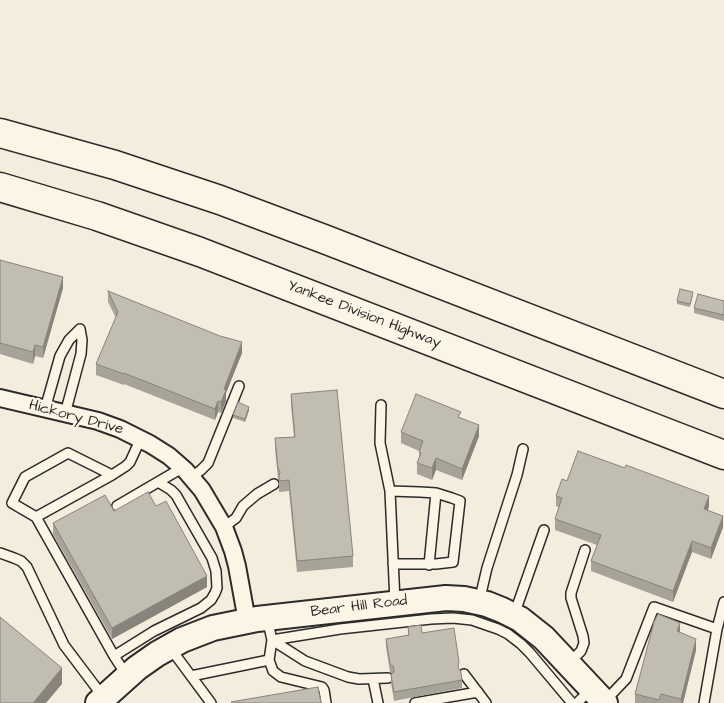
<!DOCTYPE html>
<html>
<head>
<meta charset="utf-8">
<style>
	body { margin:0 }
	canvas { display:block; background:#f4edde }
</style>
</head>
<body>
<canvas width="724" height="703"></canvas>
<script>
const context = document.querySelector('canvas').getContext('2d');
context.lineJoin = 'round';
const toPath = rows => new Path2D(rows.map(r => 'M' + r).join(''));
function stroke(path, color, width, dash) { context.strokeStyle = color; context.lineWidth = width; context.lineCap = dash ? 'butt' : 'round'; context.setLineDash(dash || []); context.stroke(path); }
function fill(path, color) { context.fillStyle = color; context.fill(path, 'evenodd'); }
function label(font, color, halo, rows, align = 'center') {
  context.font = font + ' "Architects Daughter",sans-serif'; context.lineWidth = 4.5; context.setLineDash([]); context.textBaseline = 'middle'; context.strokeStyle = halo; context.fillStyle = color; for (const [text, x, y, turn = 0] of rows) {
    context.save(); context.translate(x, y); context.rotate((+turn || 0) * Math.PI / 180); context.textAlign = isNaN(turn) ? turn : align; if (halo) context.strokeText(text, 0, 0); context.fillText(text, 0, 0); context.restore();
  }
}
const lane = toPath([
	[381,405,380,443,390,491,395,602],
	[45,409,60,356,69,340,80,329,82,340,81,354,65,414],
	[112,475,68,453,25,477,12,503,36,517,112,475,126,466,130,462,141,438],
	[192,477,201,470,208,463,239,386],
	[390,491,420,492,436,493,452,498,460,501,453,562,436,564,393,564],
	[117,506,182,468],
	[36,517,114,656,127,676],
	[224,527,236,518,243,506,257,494,274,484],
	[0,553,14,558,21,561,27,567,64,645,104,698],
	[429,565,436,493],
	[479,602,487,568,517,475,523,449],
	[514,615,544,530],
	[272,640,340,629,431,619,453,618,472,620,498,629,508,634,521,644,530,653,572,703],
	[272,640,305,661,348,677,359,679,388,678],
	[171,649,211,703],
	[114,656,154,631,201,608,211,600,215,593,217,588,216,571,212,558,176,495,171,490,158,482],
	[269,660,273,671,281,677,322,687,324,690,326,703],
	[568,664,581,651,584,643,583,636,571,598,571,593,585,550],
	[464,674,486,703],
	[191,676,269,660,272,640,267,618],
	[373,679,378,703],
	[604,702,626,679,654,607,717,629],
	[415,703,478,692],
	[577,703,591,689],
	[704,703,717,629,724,602]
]);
const street = toPath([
	[0,398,98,421,120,429,150,444,169,456,185,470,202,490,224,527,233,551,237,566,247,621]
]);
const secondary = toPath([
	[98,703,137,668,157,654,182,640,213,628,257,619,446,598,464,599,487,604,502,610,520,619,544,638,605,703]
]);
const highway = toPath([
	[0,133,115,165,220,200,324,239,724,394],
	[0,187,97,216,200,252,724,455]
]);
stroke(lane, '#2b2b2b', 12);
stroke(street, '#2b2b2b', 20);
stroke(secondary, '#2b2b2b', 28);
stroke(highway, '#2b2b2b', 31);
stroke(lane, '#fcf5e5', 9);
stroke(street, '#fcf5e5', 16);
stroke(secondary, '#fcf5e5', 24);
stroke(highway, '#fcf5e5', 28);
fill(toPath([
	[0,260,63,288,43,358,35,356,33,364,0,354],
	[108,291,242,353,226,393,226,401,221,413,218,412,215,420,124,384,124,385,96,375,96,364,116,318,108,302],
	[693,295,690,307,677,304,677,301],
	[724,301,724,321,694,313,694,308],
	[291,394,353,556,353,567,297,572,289,491,279,492,279,481,278,479,275,449,275,438,294,437,291,405],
	[249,410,245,422,233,418,233,415],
	[461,418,479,436,462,480,436,470,432,480,417,474,417,463,419,458,419,451,401,443,401,432],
	[567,481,709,506,708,511,723,527,711,559,692,552,673,602,591,571,591,561,597,545,555,530,555,519,559,507,556,506,556,496],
	[156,506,207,587,112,639,53,534,53,523,114,511],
	[408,627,422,633,459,669,462,680,462,688,394,701,391,683,391,675,392,674,390,672,386,647,386,639,408,635],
	[680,632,696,650,683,703,635,703,635,694]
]), '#a7a398');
fill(toPath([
	[63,277,63,288,43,358,43,347],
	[242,342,242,353,226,393,226,401,221,413,221,402,224,389],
	[35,345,35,356,33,364,33,352],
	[218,401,218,412,215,420,215,409],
	[249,407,249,410,245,422,245,419],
	[479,425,479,436,462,480,462,469],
	[436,458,436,470,432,480,432,468],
	[709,496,709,506,704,520,704,509],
	[723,516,723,527,711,559,711,548],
	[692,541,692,552,673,602,673,591],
	[207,576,207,587,112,639,112,628],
	[680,623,680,634,677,631],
	[696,639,696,650,683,703,681,703,681,699],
	[62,668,62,684,46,703,33,703]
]), '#88847c');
const building = toPath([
	[0,260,63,277,43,347,35,345,33,352,0,343,0,260],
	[680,289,693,292,690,304,677,301,680,289],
	[108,291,220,336,242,342,224,389,226,390,221,402,218,401,215,409,124,373,124,374,96,364,118,312,108,291],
	[698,294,724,301,724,315,694,308,698,294],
	[337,390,353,556,297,561,289,480,279,481,279,477,280,472,278,468,275,438,295,437,291,394,337,390],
	[416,394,461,412,458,417,479,425,462,469,436,458,432,468,417,463,421,453,419,452,423,441,401,432,416,394],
	[238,402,249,407,245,419,233,415,238,402],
	[578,451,625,468,626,465,709,496,704,509,723,516,711,548,692,541,673,591,591,561,601,535,555,519,562,498,556,496,562,479,567,481,578,451],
	[148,492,156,506,166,501,207,576,112,628,53,523,105,495,114,511,148,492],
	[658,614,680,623,677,631,696,639,681,699,661,694,659,700,635,694,654,622,658,614],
	[0,617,62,668,33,703,0,703,0,617],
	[421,625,422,633,454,628,459,662,458,667,461,672,462,680,394,692,391,675,394,672,394,669,393,666,390,664,386,639,409,635,408,627,421,625],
	[318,687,321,703,232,703,231,702,318,687]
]);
fill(building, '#c2bdb1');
stroke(building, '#88847c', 1);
label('15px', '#2b2b2b', '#fcf5e5', [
	["Yankee Division Highway",364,315,21],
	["Hickory Drive",76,418,15],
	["Bear Hill Road",359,607,-7]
]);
</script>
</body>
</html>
